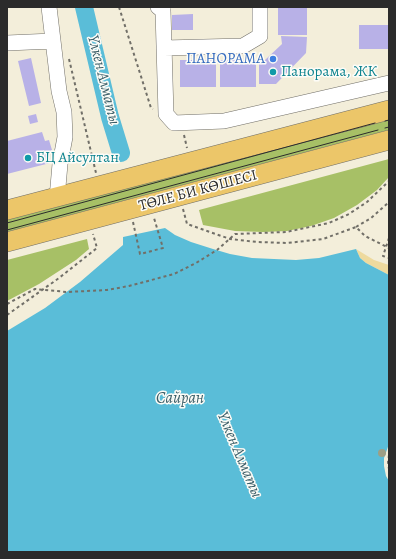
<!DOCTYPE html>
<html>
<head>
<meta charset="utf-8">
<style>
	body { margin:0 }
	#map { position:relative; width:396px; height:559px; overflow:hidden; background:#f3eeda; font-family:Alegreya,serif }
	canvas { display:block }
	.frame { position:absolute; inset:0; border:8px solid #2b2b2b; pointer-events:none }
</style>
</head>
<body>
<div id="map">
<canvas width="396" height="559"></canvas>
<div class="frame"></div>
</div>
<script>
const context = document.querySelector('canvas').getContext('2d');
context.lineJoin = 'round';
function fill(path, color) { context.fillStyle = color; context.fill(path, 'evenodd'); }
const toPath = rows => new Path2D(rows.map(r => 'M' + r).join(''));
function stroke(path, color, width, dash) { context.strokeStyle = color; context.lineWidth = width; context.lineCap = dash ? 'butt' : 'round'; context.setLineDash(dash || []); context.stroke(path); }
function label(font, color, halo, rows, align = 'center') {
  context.font = font + ' Alegreya,serif'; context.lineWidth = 3; context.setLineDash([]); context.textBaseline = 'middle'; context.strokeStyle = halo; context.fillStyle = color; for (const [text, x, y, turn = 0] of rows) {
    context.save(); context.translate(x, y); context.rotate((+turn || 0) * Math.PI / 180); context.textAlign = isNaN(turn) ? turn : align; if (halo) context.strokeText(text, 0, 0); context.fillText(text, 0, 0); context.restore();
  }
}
fill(toPath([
	[389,116,389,130,7,232,7,219],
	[389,159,389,177,377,190,357,205,334,218,311,226,287,231,263,232,235,231,203,225,199,210],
	[87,239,89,249,76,260,39,284,7,301,7,260]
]), '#a7c066');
fill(toPath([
	[356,249,374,260,389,265,389,275,366,263,360,258]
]), '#eeda9e');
fill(toPath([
	[165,228,175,235,191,242,213,249,230,254,252,258,296,260,319,258,356,249,360,258,366,263,389,275,389,444,384,458,384,466,386,476,389,481,389,552,7,552,7,331,45,308,80,282,123,245,123,237]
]), '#5abdd8');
stroke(toPath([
	[84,7,110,117,121,153]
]), '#5abdd8', 18);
fill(toPath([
	[278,7,307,7,307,35,278,35],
	[193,14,193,30,172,30,172,15],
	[359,25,389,25,389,49,359,49],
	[281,36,307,37,306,53,276,84,259,84,259,59,265,60,282,44],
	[31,58,41,103,29,106,18,61],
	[180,60,216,60,216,87,180,87],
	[220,60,256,60,256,87,220,87],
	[36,114,38,122,30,124,28,116],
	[42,132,45,141,49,140,52,150,48,152,50,163,7,174,7,141]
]), '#b8b1e7');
const minor = toPath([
	[49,7,59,91,64,112,65,137,60,164,57,198],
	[158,7,163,11,166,114,174,123,224,121,389,83],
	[7,43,53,41],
	[164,48,243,46,260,36,260,7]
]);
const major = toPath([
	[7,210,389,110],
	[7,242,389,140]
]);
stroke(minor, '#716f68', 16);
stroke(major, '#716f68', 20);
stroke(toPath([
	[119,7,151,108,153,109],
	[69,59,96,173],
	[184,135,187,148],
	[183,209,187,224,230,239,257,242,287,243,323,239,356,227,365,236,389,248],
	[133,222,140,254,163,248,154,218],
	[356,227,371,218,389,202],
	[389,238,383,256,389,258],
	[7,304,35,289,67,292,107,290,129,286,174,274,196,263,217,250,235,234,286,232,329,223,349,214,367,202,389,181],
	[7,315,59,278,97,248,93,234],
	[389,455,388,462,389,469]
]), '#716f68', 2, [3, 3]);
stroke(minor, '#fff', 15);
stroke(major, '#ecc669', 19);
stroke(toPath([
	[385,121,389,120],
	[385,128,389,127],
	[7,223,375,123],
	[7,230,378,130]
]), '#2b2b2b', 1);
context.fillStyle = '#9d9f85';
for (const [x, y] of [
	[382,453]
]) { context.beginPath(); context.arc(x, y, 4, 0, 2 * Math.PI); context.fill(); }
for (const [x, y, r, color] of [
	[273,59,4,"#3f7fe0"],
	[273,72,4,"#0f9aa8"],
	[28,158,4,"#0f9aa8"]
]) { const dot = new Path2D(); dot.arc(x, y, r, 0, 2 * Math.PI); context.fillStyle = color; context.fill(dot); stroke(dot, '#fdfcf7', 1.5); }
label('15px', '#366cbe', '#fdfcf7', [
	["ПАНОРАМА",265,59]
], 'right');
label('15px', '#0d838f', '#fdfcf7', [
	["Панорама, ЖК",281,72],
	["БЦ Айсултан",36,158]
], 'left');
label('15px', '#2b2b2b', '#fdfcf7', [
	["ТӨЛЕ БИ КӨШЕСІ",198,191,-15]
]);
label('italic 16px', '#3b5e68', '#fdfcf7', [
	["Үлкен Алматы",103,80,76],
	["Сайран",180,399],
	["Үлкен Алматы",239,455,67]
]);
</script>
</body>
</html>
